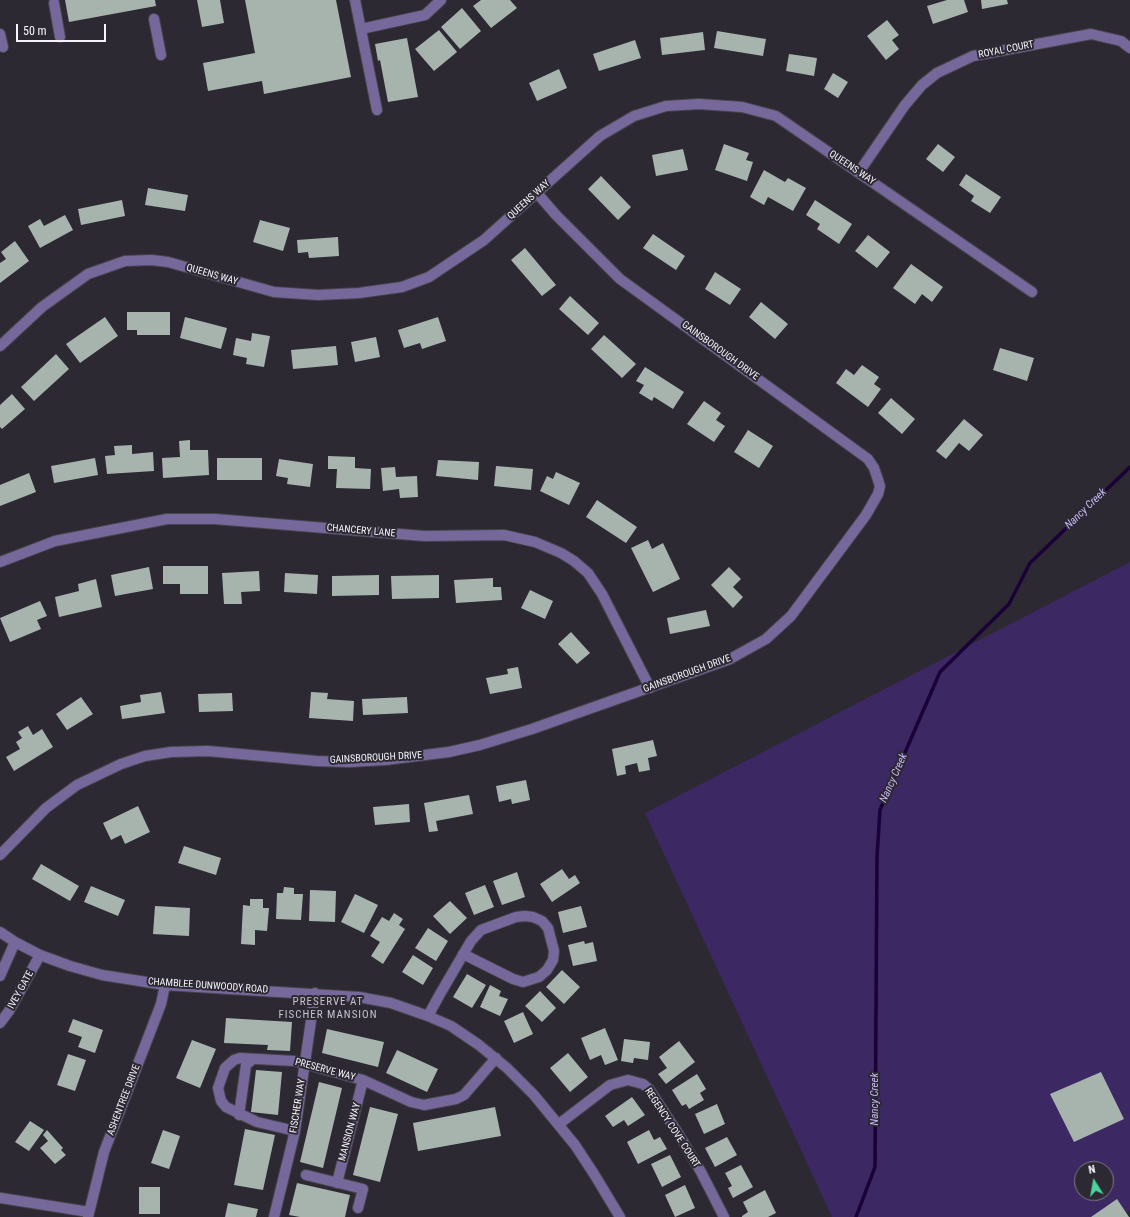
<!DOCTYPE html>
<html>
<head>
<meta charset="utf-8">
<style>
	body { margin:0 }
	#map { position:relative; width:1130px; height:1217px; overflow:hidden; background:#2c2933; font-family:"Roboto Condensed",sans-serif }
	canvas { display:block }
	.north { position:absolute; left:1074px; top:1161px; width:40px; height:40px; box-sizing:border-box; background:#2c2933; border:1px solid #7c7a83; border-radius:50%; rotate:349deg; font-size:11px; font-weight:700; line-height:16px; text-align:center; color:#f5f4fa }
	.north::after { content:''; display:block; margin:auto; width:14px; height:18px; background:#49d49c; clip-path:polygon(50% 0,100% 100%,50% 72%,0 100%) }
	.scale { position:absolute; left:16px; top:24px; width:90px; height:18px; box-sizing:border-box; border:2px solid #f5f4fa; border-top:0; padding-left:5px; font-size:12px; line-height:14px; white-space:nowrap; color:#f5f4fa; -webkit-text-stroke:3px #2c2933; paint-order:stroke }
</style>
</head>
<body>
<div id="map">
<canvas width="1130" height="1217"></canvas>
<div class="north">N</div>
<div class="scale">50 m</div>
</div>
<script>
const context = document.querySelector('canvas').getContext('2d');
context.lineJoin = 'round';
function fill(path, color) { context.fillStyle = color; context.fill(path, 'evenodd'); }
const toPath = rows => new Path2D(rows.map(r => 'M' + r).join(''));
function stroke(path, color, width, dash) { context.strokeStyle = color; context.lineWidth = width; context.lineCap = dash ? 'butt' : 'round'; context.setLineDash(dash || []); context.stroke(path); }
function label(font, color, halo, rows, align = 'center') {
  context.font = font + ' "Roboto Condensed",sans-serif'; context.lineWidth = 4; context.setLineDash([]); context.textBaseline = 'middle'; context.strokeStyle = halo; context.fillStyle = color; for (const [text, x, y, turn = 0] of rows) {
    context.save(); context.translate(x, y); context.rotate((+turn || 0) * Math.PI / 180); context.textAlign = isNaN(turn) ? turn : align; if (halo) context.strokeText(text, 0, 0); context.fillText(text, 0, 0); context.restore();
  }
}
fill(toPath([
	[1130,562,1130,1210,1121,1217,832,1217,645,813],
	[1082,1169,1106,1169,1106,1193,1082,1193]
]), '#3c2863');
stroke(toPath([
	[856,1217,875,1167,877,856,880,810,940,672,1009,604,1030,563,1130,467]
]), '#1a0238', 3.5);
fill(toPath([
	[65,0,155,0,156,6,69,22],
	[197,0,220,0,224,23,202,27],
	[245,0,336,0,351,77,264,94,262,81,208,91,203,63,255,53],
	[481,0,510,0,517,8,491,28,473,6],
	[947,0,964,0,968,12,933,24,927,6],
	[981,0,1007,0,1008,4,982,9],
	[462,8,481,31,460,49,441,27],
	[887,20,899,35,892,40,899,49,886,60,867,36],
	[439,30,457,52,434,71,415,49],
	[717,31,766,39,763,56,714,48],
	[703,32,705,50,662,55,660,38],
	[407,38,418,97,388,102,380,60,378,61,375,44],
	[635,40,641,58,599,71,593,54],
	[789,54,817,58,814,76,786,71],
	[559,69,567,88,537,101,529,83],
	[833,73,848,82,838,98,824,89],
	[724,144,749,153,746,160,753,162,747,181,715,170],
	[938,144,955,157,943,172,926,159],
	[683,149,688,170,656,176,652,155],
	[764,170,785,182,788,178,806,188,793,211,768,197,764,205,750,197],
	[966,174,1001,197,990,213,971,201,974,196,959,185],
	[601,176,631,207,618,220,588,189],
	[148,188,188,195,185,211,145,205],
	[122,200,125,216,81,225,78,209],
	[815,200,852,224,839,244,817,229,820,224,806,215],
	[65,215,73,230,40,248,28,226,40,219,44,226],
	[260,220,290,228,283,251,253,242],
	[653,234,685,256,676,270,643,248],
	[868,235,890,252,877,268,855,251],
	[338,237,339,256,309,258,308,252,298,253,297,240],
	[15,241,29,261,0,283,0,263,6,259,1,252],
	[525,248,556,285,542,296,511,260],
	[911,264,943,287,932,302,922,294,915,304,893,288],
	[715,272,741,289,730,305,705,289],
	[570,296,599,323,588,335,559,309],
	[761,302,788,324,775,339,749,317],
	[127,312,170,312,170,335,137,335,137,330,127,330],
	[105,317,118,336,80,363,66,344],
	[185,317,227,328,221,349,180,338],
	[438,317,446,341,422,349,420,343,404,348,398,330],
	[252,333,270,336,264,367,246,364,247,358,233,355,236,338,251,341],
	[604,335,636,364,622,378,591,349],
	[376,337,380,357,355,362,351,342],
	[336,346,338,365,293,369,291,350],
	[1000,348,1034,358,1027,381,993,370],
	[56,354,69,369,34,401,21,387],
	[862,365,879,377,874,384,881,389,868,407,836,383,846,369,854,375],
	[645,367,684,392,673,409,654,397,652,401,639,393,644,385,636,381],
	[12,394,25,409,2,429,0,427,0,405],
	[891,398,915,419,902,434,878,413],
	[704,401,721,413,716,420,725,426,714,442,687,424],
	[964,419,983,435,969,451,959,443,946,459,936,451],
	[748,430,773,446,759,468,734,452],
	[190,440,190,450,208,450,209,475,163,478,162,458,180,457,179,441],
	[132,445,132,454,153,452,154,471,107,474,105,456,115,455,114,446],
	[328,456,355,457,355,468,371,469,370,489,336,488,337,469,328,469],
	[95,458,98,475,54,483,51,466],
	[217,458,262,458,262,480,217,480],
	[279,459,313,464,310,487,287,484,288,478,276,476],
	[438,460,479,462,478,480,436,476],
	[496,466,533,469,531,490,494,486],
	[395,467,396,477,417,476,418,497,400,498,399,489,383,491,381,468],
	[556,472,580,483,569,505,540,491,547,476,553,479],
	[29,473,36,492,0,506,0,485],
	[597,500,637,527,626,543,586,517],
	[648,540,652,549,663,543,680,579,653,592,631,548],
	[163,566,208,566,208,594,180,594,180,584,163,584],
	[149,567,153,589,115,596,111,575],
	[729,567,741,579,733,587,743,597,733,608,711,585],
	[259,571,260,591,241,592,242,604,224,604,222,573],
	[285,573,318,575,317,594,284,592],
	[379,575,379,595,332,596,332,576],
	[439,575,439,598,392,599,391,576],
	[493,578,493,587,501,587,502,600,456,603,454,580],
	[96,579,102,607,59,617,55,597,79,591,78,584],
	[530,590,553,601,545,619,521,608],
	[40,601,47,616,37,620,41,629,10,642,0,618],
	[706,610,710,626,670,634,667,618],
	[571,632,590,653,577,664,558,644],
	[518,667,522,688,490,694,486,678,508,674,507,669],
	[161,692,165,713,122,719,120,706,141,702,140,695],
	[311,692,328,693,327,699,354,701,353,721,309,718],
	[232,693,233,711,199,712,198,694],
	[81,697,93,714,67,730,56,714],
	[407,697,408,713,363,715,362,699],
	[28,726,33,735,42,729,53,747,14,771,6,757,20,749,16,742,22,738,18,732],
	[653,740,657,756,648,758,650,770,639,772,637,763,625,766,626,774,617,776,612,749],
	[526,780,530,800,512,804,511,799,499,802,496,786],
	[469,795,473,814,436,821,438,831,429,832,424,803],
	[409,804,410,822,375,825,373,807],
	[138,806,150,832,125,844,121,835,111,840,103,823],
	[184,846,221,858,216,875,178,863],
	[41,864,79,886,70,901,32,879],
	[562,869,569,879,575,875,580,883,552,902,540,884],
	[517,872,525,897,502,905,493,881],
	[485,885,494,907,474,915,465,893],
	[91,886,125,900,118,916,84,902],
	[284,887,294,888,294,894,303,894,301,920,276,919,277,893,283,893],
	[310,890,336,891,335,922,309,921],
	[355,894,378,905,364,933,341,922],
	[250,899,263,899,263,908,269,908,267,931,255,930,255,945,241,944,243,905,250,906],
	[450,901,467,918,450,934,433,916],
	[155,906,190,908,189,936,153,934],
	[581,906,587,927,563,933,558,912],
	[394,913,403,919,399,925,405,929,383,964,371,956,380,942,370,936,382,917,389,921],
	[428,928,448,941,436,961,415,948],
	[584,941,585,944,593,942,597,961,573,966,568,945],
	[413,955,433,968,423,985,402,972],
	[562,970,580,987,564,1004,546,987],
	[467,974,486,985,472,1008,453,997],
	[490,985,501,991,499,996,508,999,500,1016,480,1007],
	[540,991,556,1008,542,1022,525,1006],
	[523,1012,533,1034,514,1043,504,1021],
	[226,1018,292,1022,290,1051,267,1050,268,1045,224,1043],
	[73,1019,103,1030,95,1053,78,1047,82,1037,68,1032],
	[605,1028,618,1060,605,1065,601,1055,590,1060,581,1038],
	[327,1029,384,1042,378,1067,322,1053],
	[624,1039,650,1042,648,1060,634,1058,633,1063,621,1061],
	[192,1040,216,1049,200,1088,176,1078],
	[679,1041,695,1062,666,1084,658,1074,667,1068,659,1057],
	[397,1050,438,1069,427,1092,386,1073],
	[568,1053,588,1077,570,1092,550,1068],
	[68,1054,86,1060,75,1091,57,1085],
	[256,1070,282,1072,278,1115,251,1112],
	[1101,1072,1124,1119,1074,1142,1050,1094],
	[697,1074,706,1089,700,1093,704,1100,689,1109,686,1104,682,1106,672,1090],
	[319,1082,342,1088,323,1168,300,1162],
	[632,1097,645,1115,628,1126,624,1120,613,1127,605,1116],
	[717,1104,725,1124,704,1134,695,1114],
	[370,1107,398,1114,380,1182,353,1175],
	[495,1107,501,1136,418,1151,413,1123],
	[30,1121,44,1130,29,1151,15,1142],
	[245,1129,275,1135,263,1190,234,1185],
	[47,1130,63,1148,61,1150,66,1155,55,1164,40,1148,48,1141,43,1135],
	[163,1130,180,1136,169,1169,151,1163],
	[649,1130,654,1140,660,1137,667,1149,638,1164,627,1142],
	[727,1137,737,1155,715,1167,705,1148],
	[670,1155,681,1177,662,1187,651,1164],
	[741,1165,753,1187,733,1198,728,1188,732,1186,725,1173],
	[297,1183,350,1195,345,1217,300,1217,289,1215],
	[685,1185,695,1208,675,1217,665,1195],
	[139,1187,160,1187,160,1214,139,1214],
	[765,1190,776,1213,768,1217,742,1217,742,1216,748,1212,743,1202],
	[1117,1199,1129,1217,1091,1217],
	[228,1203,258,1209,256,1217,225,1217]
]), '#a7b4ad');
const minor = toPath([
	[355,0,377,110],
	[54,3,60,37],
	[154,19,161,55],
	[361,29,425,15,441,0],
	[0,34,3,47],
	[859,172,905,105,922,85,937,73,973,56,1091,34,1121,41,1130,48],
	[0,346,42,307,88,274,125,261,151,260,168,262,274,292,318,295,359,293,402,287,429,277,484,240,600,136,634,116,666,106,699,104,742,107,776,116,1032,292],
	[0,562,55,541,167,519,215,519,424,536,504,535,535,542,561,553,574,561,588,573,602,594,650,688],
	[0,855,46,808,77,785,121,764,145,756,171,752,208,751,316,761,349,762,385,760,449,752,480,745,532,729,730,659,766,639,791,616,866,515,878,494,880,486,874,468,868,459,620,279,556,215,537,193],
	[0,932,15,942,40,955,70,966,102,975,165,985,359,997,391,1003,428,1016,451,1026,479,1045,507,1068,534,1095,575,1145,594,1174,620,1217],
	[0,976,15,942],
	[428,1016,440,994,471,941,481,930,516,917,525,916,533,917,542,921,548,928,554,951,553,960,547,970,539,977,523,982,513,979,463,954],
	[0,1023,9,1011,40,955],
	[239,1115,246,1065,253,1059],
	[559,1124,610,1085,628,1080,643,1084,649,1089,679,1135,701,1172,724,1217],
	[295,1131,257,1122,226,1107,221,1101,218,1088,225,1068,234,1060,240,1058,294,1061,363,1080,411,1102,424,1105,456,1099,464,1095,496,1058],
	[306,1175,363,1189,358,1208],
	[337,1183,363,1080],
	[1,1198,89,1212],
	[88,1217,104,1152,161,1004,165,985],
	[274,1217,295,1131,315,993]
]);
stroke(minor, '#48454f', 12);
stroke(minor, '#77689c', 10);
label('10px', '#f5f4fa', '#2c2933', [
	["ROYAL COURT",1006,50,-11],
	["QUEENS WAY",852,168,34],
	["QUEENS WAY",529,200,-42],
	["QUEENS WAY",212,275,16],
	["GAINSBOROUGH DRIVE",720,351,36],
	["CHANCERY LANE",361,531,5],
	["GAINSBOROUGH DRIVE",687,674,-20],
	["GAINSBOROUGH DRIVE",376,758,-3],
	["CHAMBLEE DUNWOODY ROAD",208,986,4],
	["IVEY GATE",21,990,-61],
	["PRESERVE WAY",325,1070,15],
	["ASHENTREE DRIVE",124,1100,-69],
	["FISCHER WAY",298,1106,-81],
	["REGENCY COVE COURT",672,1128,57],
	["MANSION WAY",350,1132,-75]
]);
label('italic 11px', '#c9b8f7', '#2c2933', [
	["Nancy Creek",1086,509,-44],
	["Nancy Creek",894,778,-66],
	["Nancy Creek",875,1099,-90]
]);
context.letterSpacing = '1px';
label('11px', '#c5c2cf', '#2c2933', [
	["PRESERVE AT",328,1002],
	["FISCHER MANSION",328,1015]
]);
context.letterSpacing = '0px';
</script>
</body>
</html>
